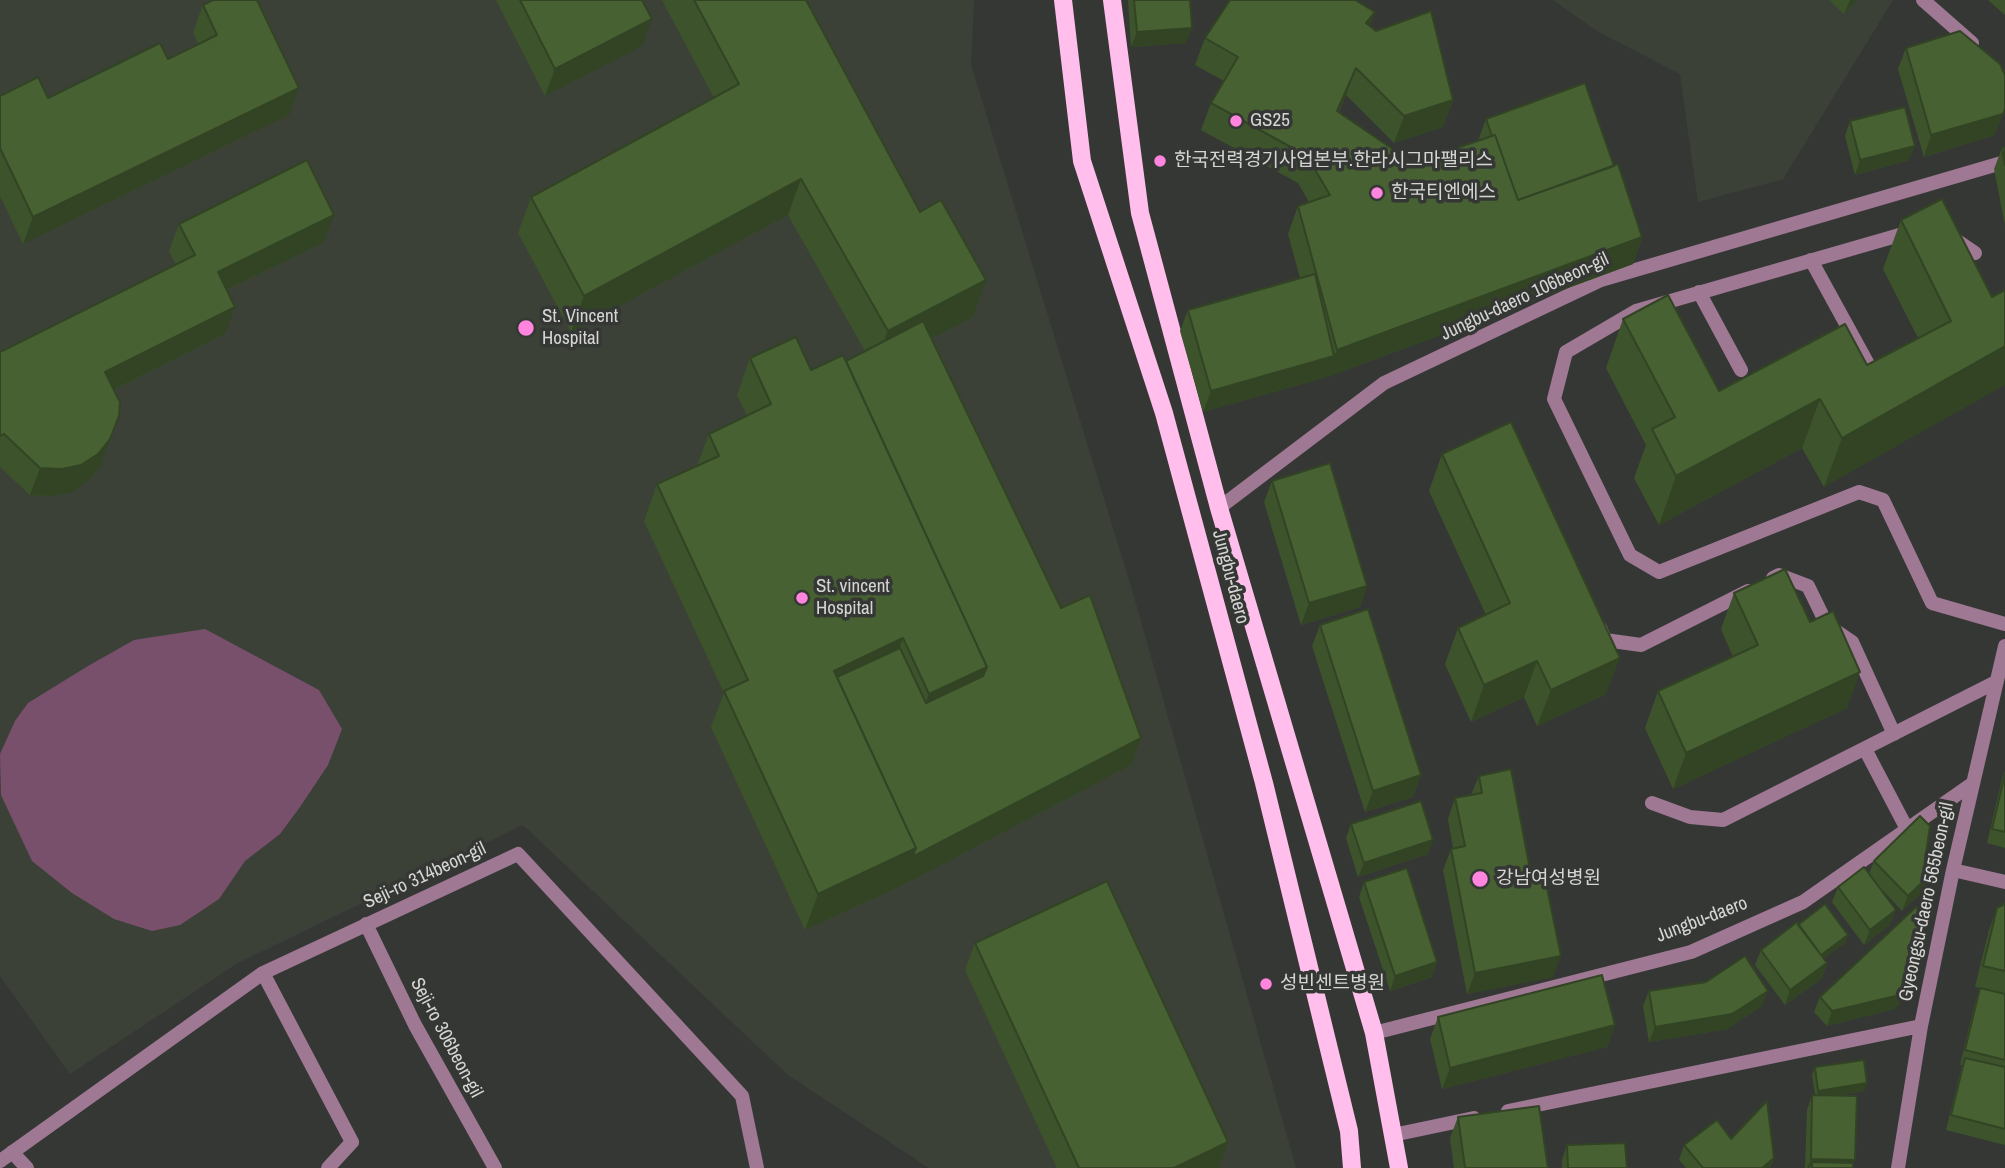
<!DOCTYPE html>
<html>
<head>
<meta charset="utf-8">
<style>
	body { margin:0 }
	canvas { display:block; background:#353734 }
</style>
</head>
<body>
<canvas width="2005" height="1168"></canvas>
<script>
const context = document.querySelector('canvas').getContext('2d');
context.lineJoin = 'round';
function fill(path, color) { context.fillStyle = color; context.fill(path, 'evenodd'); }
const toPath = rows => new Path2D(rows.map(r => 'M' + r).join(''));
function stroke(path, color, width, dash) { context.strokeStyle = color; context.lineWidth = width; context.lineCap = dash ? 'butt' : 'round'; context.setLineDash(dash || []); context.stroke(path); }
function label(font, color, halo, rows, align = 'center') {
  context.font = font + ' "Archivo Narrow","Noto Sans KR",sans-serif'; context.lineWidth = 7; context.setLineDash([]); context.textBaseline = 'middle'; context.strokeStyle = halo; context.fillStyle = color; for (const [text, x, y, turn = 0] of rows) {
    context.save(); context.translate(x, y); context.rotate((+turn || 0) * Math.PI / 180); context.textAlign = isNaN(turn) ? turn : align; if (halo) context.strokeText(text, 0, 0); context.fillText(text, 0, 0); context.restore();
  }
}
fill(toPath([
	[0,0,974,0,971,65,1132,590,1296,1168,929,1168,788,1075,523,825,236,964,70,1074,0,976],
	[1553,0,1893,0,1783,179,1698,202,1680,74,1597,31]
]), '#3c4138');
fill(toPath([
	[205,629,319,690,342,729,328,765,300,807,280,834,245,861,219,899,180,925,152,931,114,919,72,893,32,861,1,795,0,754,15,721,28,703,88,666,134,640]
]), '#78506c');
stroke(toPath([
	[1913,234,1903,234,1636,311,1566,352,1554,399,1630,555,1659,572,1859,492,1883,500,1932,603,2005,624],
	[1950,236,1975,253],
	[1811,260,1868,364],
	[1699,292,1741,370],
	[1773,578,1779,575,1808,586,1827,625,1852,642,1894,734],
	[1600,628,1605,640,1641,645,1748,591],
	[1865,749,1907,829],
	[1652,803,1690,817,1723,820,1994,683]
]), '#9f7893', 14);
stroke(toPath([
	[1923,0,1972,43],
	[1219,508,1384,383,1601,280,2005,162],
	[1953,870,2005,882],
	[366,924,415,1025,495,1168],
	[263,973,352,1142,328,1168],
	[1374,1033,1691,952,1803,902,1972,784],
	[1508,1111,1921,1026],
	[1393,1135,1474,1118],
	[12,1152,27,1168],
	[0,1161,263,973,518,854,742,1096,757,1168],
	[1898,1168,1921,1026,1953,870,2005,646]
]), '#9f7893', 14);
stroke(toPath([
	[1063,0,1082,161,1164,413,1264,783,1349,1131,1352,1168],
	[1112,0,1140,213,1219,508,1374,1033,1399,1168]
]), '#ffbeeb', 18);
fill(toPath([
	[496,0,642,0,642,46,545,96],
	[662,0,806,0,973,317,932,338,1131,765,903,885,805,930,711,727,724,693,644,521,657,484,697,466,709,434,747,416,737,395,750,358,811,370,846,361,865,351,788,215,571,332,518,233,531,197,714,98],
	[1128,0,1190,0,1186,43,1131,47],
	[1829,0,1858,0,1844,14],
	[1988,0,2005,0,2005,15],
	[203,5,289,115,23,244,0,196,0,96,48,98,168,59,198,44,193,32],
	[1375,12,1370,26,1453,100,1443,127,1394,143,1346,95,1339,112,1413,163,1478,141,1486,119,1614,166,1642,237,1633,264,1327,377,1203,412,1180,331,1188,310,1300,278,1288,234,1298,206,1309,202,1298,183,1201,130,1211,103,1224,81,1195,65,1205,38],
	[1906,48,1995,135,1924,157,1898,69],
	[1850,121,1909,160,1855,175,1845,136],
	[2005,147,2005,225,1994,169,2002,148],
	[1901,220,1992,297,1824,487,1802,448,1659,525,1634,478,1646,445,1606,368,1623,319,1719,391,1867,365,1918,338,1883,269],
	[179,224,324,242,227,290,225,334,114,390,101,466,88,481,71,493,52,496,30,495,0,467,0,352,176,265,169,251],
	[1442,454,1606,694,1537,726,1524,697,1471,722,1445,664,1458,628,1486,615,1429,491],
	[1272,481,1367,586,1360,607,1301,625,1264,502],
	[1734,593,1847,708,1673,789,1645,728,1658,691,1733,657,1721,629],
	[1320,625,1421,775,1413,797,1365,812,1312,646],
	[2005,771,2005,848,1987,843,2002,779],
	[1479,776,1532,880,1553,977,1467,994,1443,870,1451,849,1453,848,1448,819,1455,798,1471,795],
	[1351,824,1428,854,1358,877,1346,838],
	[1925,860,1930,885,1902,911,1875,882,1890,925,1864,945,1832,902,1838,887,1869,874,1874,861],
	[1364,882,1432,977,1390,991,1359,897],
	[2005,904,2005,1145,1946,1130,1962,1065,1960,1065,1975,1003,1980,988,1975,987,1989,930,1997,908],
	[1798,925,1848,935,1845,943,1824,958,1827,963,1822,978,1785,1005,1755,965,1761,950],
	[975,943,1219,1168,1057,1168,965,970],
	[1916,979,1910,994,1894,1009,1827,1026,1814,1012,1820,997],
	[1706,982,1762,1006,1727,1029,1649,1042,1643,1006,1649,991],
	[1438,1017,1615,1025,1607,1047,1442,1089,1430,1039],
	[1815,1067,1867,1083,1864,1091,1834,1096,1853,1168,1805,1168,1807,1110,1812,1095,1815,1095,1812,1075],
	[1458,1117,1548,1168,1454,1168,1450,1138],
	[1731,1139,1774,1158,1770,1168,1686,1168,1679,1160,1684,1145],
	[1567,1145,1627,1168,1562,1168,1562,1160]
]), '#3d532c');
fill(toPath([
	[1850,0,1858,0,1844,14],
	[1375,12,1365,39,1366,23],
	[652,19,642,46,545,96,555,69],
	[1192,28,1186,43,1131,47,1137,32],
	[1356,68,1346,95,1327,138,1337,111],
	[299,88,289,115,23,244,33,217],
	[1453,100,1443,127,1394,143,1404,116],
	[2004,112,1995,135,1924,157,1931,135],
	[1915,146,1909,160,1855,175,1860,160],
	[801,179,788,215,571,332,584,296],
	[334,215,324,242,208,299,218,272],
	[1642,237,1633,264,1327,377,1203,412,1211,391,1334,356,1337,350],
	[986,280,973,317,874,368,888,331],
	[235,307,225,334,95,399,105,372],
	[2005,346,2005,385,1824,487,1842,438],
	[1820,399,1802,448,1659,525,1676,476],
	[110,439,101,466,88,481,71,493,52,496,30,495,40,468],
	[1367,586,1360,607,1301,625,1309,603],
	[903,638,890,675,839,699,834,671],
	[1620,658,1606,694,1537,726,1551,690],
	[1537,661,1524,697,1471,722,1484,685],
	[987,667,974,703,916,730,929,694],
	[1860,672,1847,708,1673,789,1686,753],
	[1141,738,1131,765,903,885,805,930,818,894],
	[1421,775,1413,797,1365,812,1373,791],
	[1433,840,1428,854,1358,877,1364,863],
	[1935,870,1930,885,1902,911,1908,896],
	[1896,910,1890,925,1864,945,1870,930],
	[1848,935,1845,943,1818,963,1820,955],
	[1561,956,1553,977,1467,994,1475,973],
	[1437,962,1432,977,1390,991,1395,976],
	[1827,963,1822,978,1785,1005,1790,990],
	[1916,979,1910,994,1894,1009,1827,1026,1832,1011],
	[1768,991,1762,1006,1727,1029,1649,1042,1655,1027],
	[1615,1025,1607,1047,1442,1089,1450,1068],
	[1867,1083,1864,1091,1816,1098,1818,1091],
	[1228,1142,1219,1168,1174,1168],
	[1774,1158,1770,1168,1762,1168],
	[1811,1159,1855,1160,1852,1168,1812,1162,1810,1168,1807,1168]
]), '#324424');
const building = toPath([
	[213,0,257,0,299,88,33,217,0,148,0,96,38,77,48,98,160,43,168,59,217,35,203,5,213,0],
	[520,0,642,0,652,19,555,69,520,0],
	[694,0,806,0,920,212,941,200,986,280,888,331,801,179,584,296,531,197,739,84,694,0],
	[1134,0,1190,0,1192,28,1137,32,1134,0],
	[1230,0,1355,0,1375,12,1366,23,1376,31,1431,11,1453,100,1404,116,1356,68,1337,111,1413,163,1495,135,1518,200,1618,164,1642,237,1337,350,1298,206,1330,195,1307,156,1211,103,1238,57,1205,38,1230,0],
	[1960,31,2000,64,2005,75,2005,109,2003,114,1931,135,1906,48,1960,31],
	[1585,83,1614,166,1518,200,1495,135,1492,136,1486,119,1585,83],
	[1905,107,1915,146,1860,160,1850,121,1905,107],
	[2005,147,2005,165,2002,148,2005,147],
	[307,160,334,215,218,272,235,307,105,372,120,402,119,416,110,439,98,454,81,465,62,469,40,468,4,434,0,436,0,352,195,255,179,224,307,160],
	[1942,199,1992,297,2005,290,2005,346,1842,438,1820,399,1676,476,1652,429,1675,417,1623,319,1668,295,1719,391,1845,324,1867,365,1951,321,1901,220,1942,199],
	[1315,274,1334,356,1211,391,1188,310,1315,274],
	[923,321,1061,608,1090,595,1141,738,912,857,916,848,837,677,900,648,926,703,983,676,987,667,846,361,923,321],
	[796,337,811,370,843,355,987,667,929,694,903,638,834,671,916,848,818,894,724,691,748,680,657,484,719,456,709,434,771,404,750,358,796,337],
	[1511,422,1620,658,1551,690,1537,661,1484,685,1458,628,1510,603,1442,454,1511,422],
	[1330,463,1367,586,1309,603,1272,481,1330,463],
	[1785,569,1810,622,1833,611,1860,672,1686,753,1658,691,1758,645,1734,593,1785,569],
	[1368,609,1421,775,1373,791,1320,625,1368,609],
	[1511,769,1532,880,1545,878,1561,956,1475,973,1451,849,1465,846,1455,798,1482,793,1479,776,1511,769],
	[2005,774,2005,832,1992,829,2005,774],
	[1421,801,1433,840,1364,863,1351,824,1421,801],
	[1920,816,1930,826,1925,860,1935,870,1908,896,1874,861,1920,816],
	[1864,867,1896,910,1870,930,1838,887,1864,867],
	[1407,868,1437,962,1395,976,1364,882,1407,868],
	[1107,881,1228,1142,1174,1168,1079,1168,975,943,1107,881],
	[1825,904,1848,935,1821,955,1798,925,1825,904],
	[2005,904,2005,971,1983,966,1997,908,2005,904],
	[1916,907,1924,916,1916,979,1900,995,1832,1011,1820,997,1916,907],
	[1797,922,1827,963,1790,990,1761,950,1797,922],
	[1745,956,1768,991,1732,1014,1655,1027,1649,991,1706,982,1745,956],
	[1602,975,1615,1025,1450,1068,1438,1017,1602,975],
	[1980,988,2005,994,2005,1060,1965,1050,1980,988],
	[1965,1058,2005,1067,2005,1129,1951,1115,1965,1058],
	[1864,1060,1867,1083,1818,1091,1815,1067,1864,1060],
	[1812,1095,1857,1096,1855,1160,1811,1159,1812,1095],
	[1767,1101,1774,1158,1762,1168,1703,1168,1684,1145,1717,1120,1731,1139,1767,1101],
	[1539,1106,1548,1168,1465,1168,1458,1117,1539,1106],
	[1625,1143,1627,1168,1568,1168,1567,1145,1625,1143],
	[1812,1162,1853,1163,1853,1168,1812,1168,1812,1162]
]);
fill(building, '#476133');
stroke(building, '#324424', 2);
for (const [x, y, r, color] of [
	[1236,121,7,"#ff85de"],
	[1160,161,7,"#ff85de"],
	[1377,193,7,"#ff85de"],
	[526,328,9,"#ff85de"],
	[802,598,7,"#ff85de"],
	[1480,879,9,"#ff85de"],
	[1266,984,7,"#ff85de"]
]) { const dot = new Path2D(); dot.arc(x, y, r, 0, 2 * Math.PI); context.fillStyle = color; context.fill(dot); stroke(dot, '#353734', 2.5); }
label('19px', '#d5d6d4', '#353734', [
	["GS25",1250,121],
	["한국전력경기사업본부.한라시그마팰리스",1174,161],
	["한국티엔에스",1391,193],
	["St. Vincent",542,317],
	["Hospital",542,339],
	["St. vincent",816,587],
	["Hospital",816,609],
	["강남여성병원",1496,879],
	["성빈센트병원",1280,984]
], 'left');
label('19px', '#d5d6d4', '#353734', [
	["Jungbu-daero 106beon-gil",1525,297,-25],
	["Jungbu-daero",1230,577,75],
	["Seji-ro 314beon-gil",425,876,-25],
	["Gyeongsu-daero 565beon-gil",1927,902,-78],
	["Jungbu-daero",1702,920,-21],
	["Seji-ro 306beon-gil",446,1038,62]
]);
</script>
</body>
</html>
